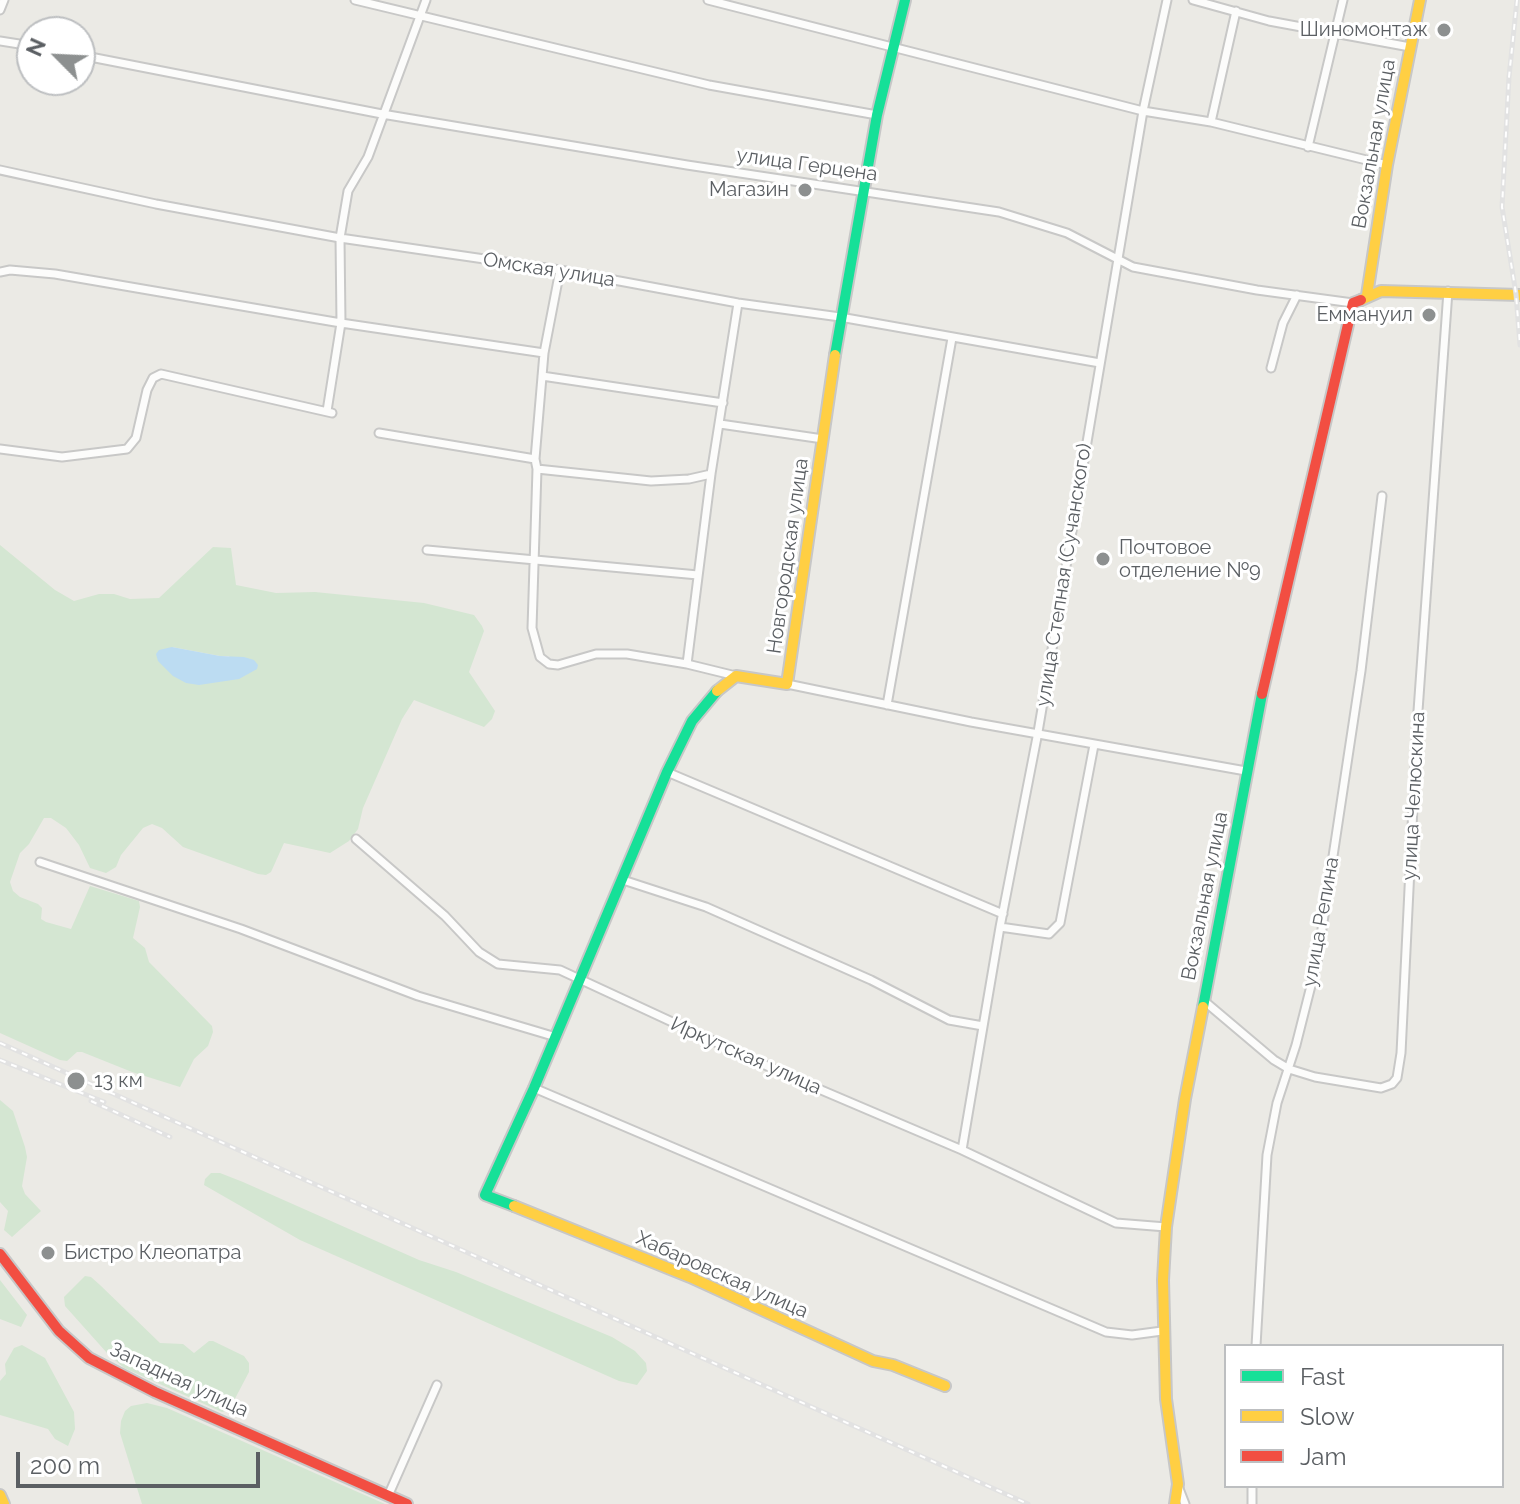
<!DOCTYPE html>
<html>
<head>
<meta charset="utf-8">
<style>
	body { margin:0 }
	#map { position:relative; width:1520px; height:1504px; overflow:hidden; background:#ebeae5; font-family:Raleway,sans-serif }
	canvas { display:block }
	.legend { position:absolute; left:1224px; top:1344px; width:280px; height:144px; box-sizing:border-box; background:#fff; border:2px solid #bdbfc1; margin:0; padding:10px 14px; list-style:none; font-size:24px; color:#5b5f63 }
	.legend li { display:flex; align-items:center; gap:16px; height:40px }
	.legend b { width:40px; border:2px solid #bdbfc1 }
	.north { position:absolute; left:16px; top:16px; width:80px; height:80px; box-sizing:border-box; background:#fff; border:2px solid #bdbfc1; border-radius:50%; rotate:294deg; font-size:22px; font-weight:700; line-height:32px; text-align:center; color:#5b5f63 }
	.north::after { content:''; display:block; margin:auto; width:28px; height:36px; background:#8d9090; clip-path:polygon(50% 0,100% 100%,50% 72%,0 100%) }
	.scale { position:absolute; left:16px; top:1452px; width:244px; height:36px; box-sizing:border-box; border:4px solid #5b5f63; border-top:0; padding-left:10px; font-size:24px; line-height:28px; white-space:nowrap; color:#5b5f63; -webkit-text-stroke:6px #fff; paint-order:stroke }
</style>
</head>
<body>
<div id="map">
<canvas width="1520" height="1504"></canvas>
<ul class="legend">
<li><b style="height:10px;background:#16e098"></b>Fast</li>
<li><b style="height:10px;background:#ffcf43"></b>Slow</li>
<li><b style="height:10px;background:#f24e42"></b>Jam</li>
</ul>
<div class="north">N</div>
<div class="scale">200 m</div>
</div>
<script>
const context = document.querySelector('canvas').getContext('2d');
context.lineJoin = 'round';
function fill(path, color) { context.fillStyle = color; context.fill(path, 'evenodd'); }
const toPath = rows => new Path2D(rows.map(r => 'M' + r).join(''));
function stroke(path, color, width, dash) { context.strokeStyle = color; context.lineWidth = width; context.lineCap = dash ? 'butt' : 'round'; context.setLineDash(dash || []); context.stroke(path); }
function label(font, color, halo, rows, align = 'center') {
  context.font = font + ' Raleway,sans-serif'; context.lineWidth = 6; context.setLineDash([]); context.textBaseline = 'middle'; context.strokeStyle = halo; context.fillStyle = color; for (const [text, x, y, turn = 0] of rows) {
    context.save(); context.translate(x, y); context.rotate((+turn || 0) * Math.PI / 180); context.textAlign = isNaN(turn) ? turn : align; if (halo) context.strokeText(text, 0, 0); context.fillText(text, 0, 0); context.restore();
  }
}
fill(toPath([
	[0,545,55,590,74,601,99,594,114,594,130,599,159,598,213,547,231,548,236,585,276,593,315,592,424,603,474,615,482,626,484,631,469,672,495,711,492,719,484,727,414,700,402,719,363,808,358,829,349,841,330,853,284,843,271,872,266,875,258,874,183,847,162,828,152,824,143,828,121,855,116,867,106,873,90,868,79,845,66,828,51,818,44,818,29,844,20,853,10,882,13,891,20,897,38,904,42,908,41,919,46,922,71,929,90,886,139,901,140,907,133,938,145,948,149,962,212,1026,213,1032,208,1046,194,1059,180,1087,132,1072,82,1052,77,1052,67,1061,60,1060,0,1033],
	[172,647,220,656,230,656,186,683],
	[0,1100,13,1111,25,1147,27,1157,22,1186,25,1194,41,1211,12,1237,4,1230,8,1211,0,1202],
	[211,1173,220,1173,243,1182,419,1260,456,1272,612,1337,635,1351,646,1363,647,1371,637,1385,619,1381,300,1240,204,1185,205,1179],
	[85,1276,91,1277,100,1285,160,1343,183,1344,194,1353,209,1341,213,1341,244,1356,249,1363,249,1372,229,1410,222,1412,124,1368,107,1353,65,1306,64,1297],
	[0,1280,27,1315,21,1327,0,1319],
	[22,1345,45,1358,74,1412,75,1429,68,1446,55,1439,48,1429,0,1415,0,1381,6,1374,5,1364,14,1348],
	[147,1403,167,1408,385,1504,142,1504,120,1433,121,1421,125,1411,131,1406]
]), '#d4e6d2');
fill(toPath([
	[172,647,220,656,244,657,254,660,258,665,257,669,239,679,199,685,186,683,173,676,158,661,156,654,159,650]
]), '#bcdcf2');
const street = toPath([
	[355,0,709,85,877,115],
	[708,0,1143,111,1211,122,1387,165],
	[1193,0,1269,21,1410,47],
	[0,10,4,0],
	[0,41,32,46],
	[80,55,382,114,687,165,999,212,1067,233,1133,267,1257,290,1353,303],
	[1211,122,1236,11],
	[1308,147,1343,0],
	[0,170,156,204,340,238,560,270,738,303,840,317,1100,363],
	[560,270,544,353,535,459,537,469,532,628,540,657,549,664,558,665,596,654,627,654,687,664,711,474,738,303],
	[0,272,10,270,55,274,341,323,544,353],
	[1271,368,1283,323,1297,295],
	[542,376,723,403],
	[327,411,341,323,340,238,348,191,368,157,426,0],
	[720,424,823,439],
	[379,433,535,459],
	[0,449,62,457,127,449,136,438,147,390,153,378,161,374,332,413],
	[537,469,651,481,689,479,711,474],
	[427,550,698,575],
	[687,664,736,676],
	[787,684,971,722,1246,771],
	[887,705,952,338],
	[667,772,1003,914],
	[356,839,445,916,479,952,498,964,560,970,793,1078,962,1150,1116,1223,1166,1227],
	[40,862,241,929,418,996,556,1037],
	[623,880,706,907,871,980,949,1020,983,1026],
	[1000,927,1049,934,1060,923,1094,745],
	[1203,1000,1274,1060,1289,1069,1315,1077,1381,1088,1392,1084,1397,1078,1401,1053,1417,725,1448,291],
	[534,1088,1106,1332,1132,1335,1162,1331],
	[962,1150,1000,927,1038,732,1143,111,1167,0],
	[1256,1346,1267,1155,1277,1103,1296,1045,1317,962,1361,671,1382,496],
	[1178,1486,1185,1504],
	[388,1496,437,1385],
	[1252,1504,1252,1486]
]);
const fast = toPath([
	[835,355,877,115,905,0],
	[1203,1007,1262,694],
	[514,1206,485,1195,534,1088,667,772,692,721,717,691]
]);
const slow = toPath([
	[1367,295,1387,165,1420,0],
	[1361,300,1381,291,1520,295],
	[717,691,736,676,787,684,835,355],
	[514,1206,690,1277,873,1361,893,1365,945,1386],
	[0,1495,4,1504],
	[1175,1504,1178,1484,1166,1399,1163,1280,1166,1227,1185,1099,1203,1007]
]);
const jam = toPath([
	[1262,694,1353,303,1361,300],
	[0,1254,59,1331,89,1358,155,1392,407,1504]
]);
stroke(street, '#c8c8c7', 11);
stroke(fast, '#c7c7c7', 14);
stroke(slow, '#c7c7c7', 14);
stroke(jam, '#c7c7c7', 14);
stroke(street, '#fcfcfb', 7);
stroke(fast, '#16e098', 10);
stroke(slow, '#ffcf43', 10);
stroke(jam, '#f24e42', 10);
const rail = toPath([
	[1517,0,1509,77,1502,207,1516,294,1520,345],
	[0,1043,1028,1504],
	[0,1060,104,1102],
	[91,1101,170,1137]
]);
stroke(rail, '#e2e2e2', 5);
stroke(rail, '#fff', 2, [6]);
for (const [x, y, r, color] of [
	[1444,30,8,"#8d9090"],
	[805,190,8,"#8d9090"],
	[1429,315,8,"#8d9090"],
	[1103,559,8,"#8d9090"],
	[76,1081,10,"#8d9090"],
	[48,1253,8,"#8d9090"]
]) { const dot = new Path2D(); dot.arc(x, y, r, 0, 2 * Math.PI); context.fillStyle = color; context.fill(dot); stroke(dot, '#fff', 3); }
label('20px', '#5b5f63', '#fff', [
	["Шиномонтаж",1428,30],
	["Магазин",789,190],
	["Еммануил",1413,315],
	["Почтовое",1119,548,"left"],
	["отделение №9",1119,571,"left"],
	["13 км",94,1081,"left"],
	["Бистро Клеопатра",64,1253,"left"]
], 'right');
label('20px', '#5b5f63', '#fff', [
	["Вокзальная улица",1374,144,-80],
	["улица Герцена",807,165,8],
	["Омская улица",549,270,9],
	["Новгородская улица",788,556,-82],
	["улица Степная (Сучанского)",1064,575,-81],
	["улица Челюскина",1414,796,-87],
	["Вокзальная улица",1205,896,-79],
	["улица Репина",1321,922,-80],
	["Иркутская улица",746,1056,24],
	["Хабаровская улица",722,1275,24],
	["Западная улица",179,1380,25]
]);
</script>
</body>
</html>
